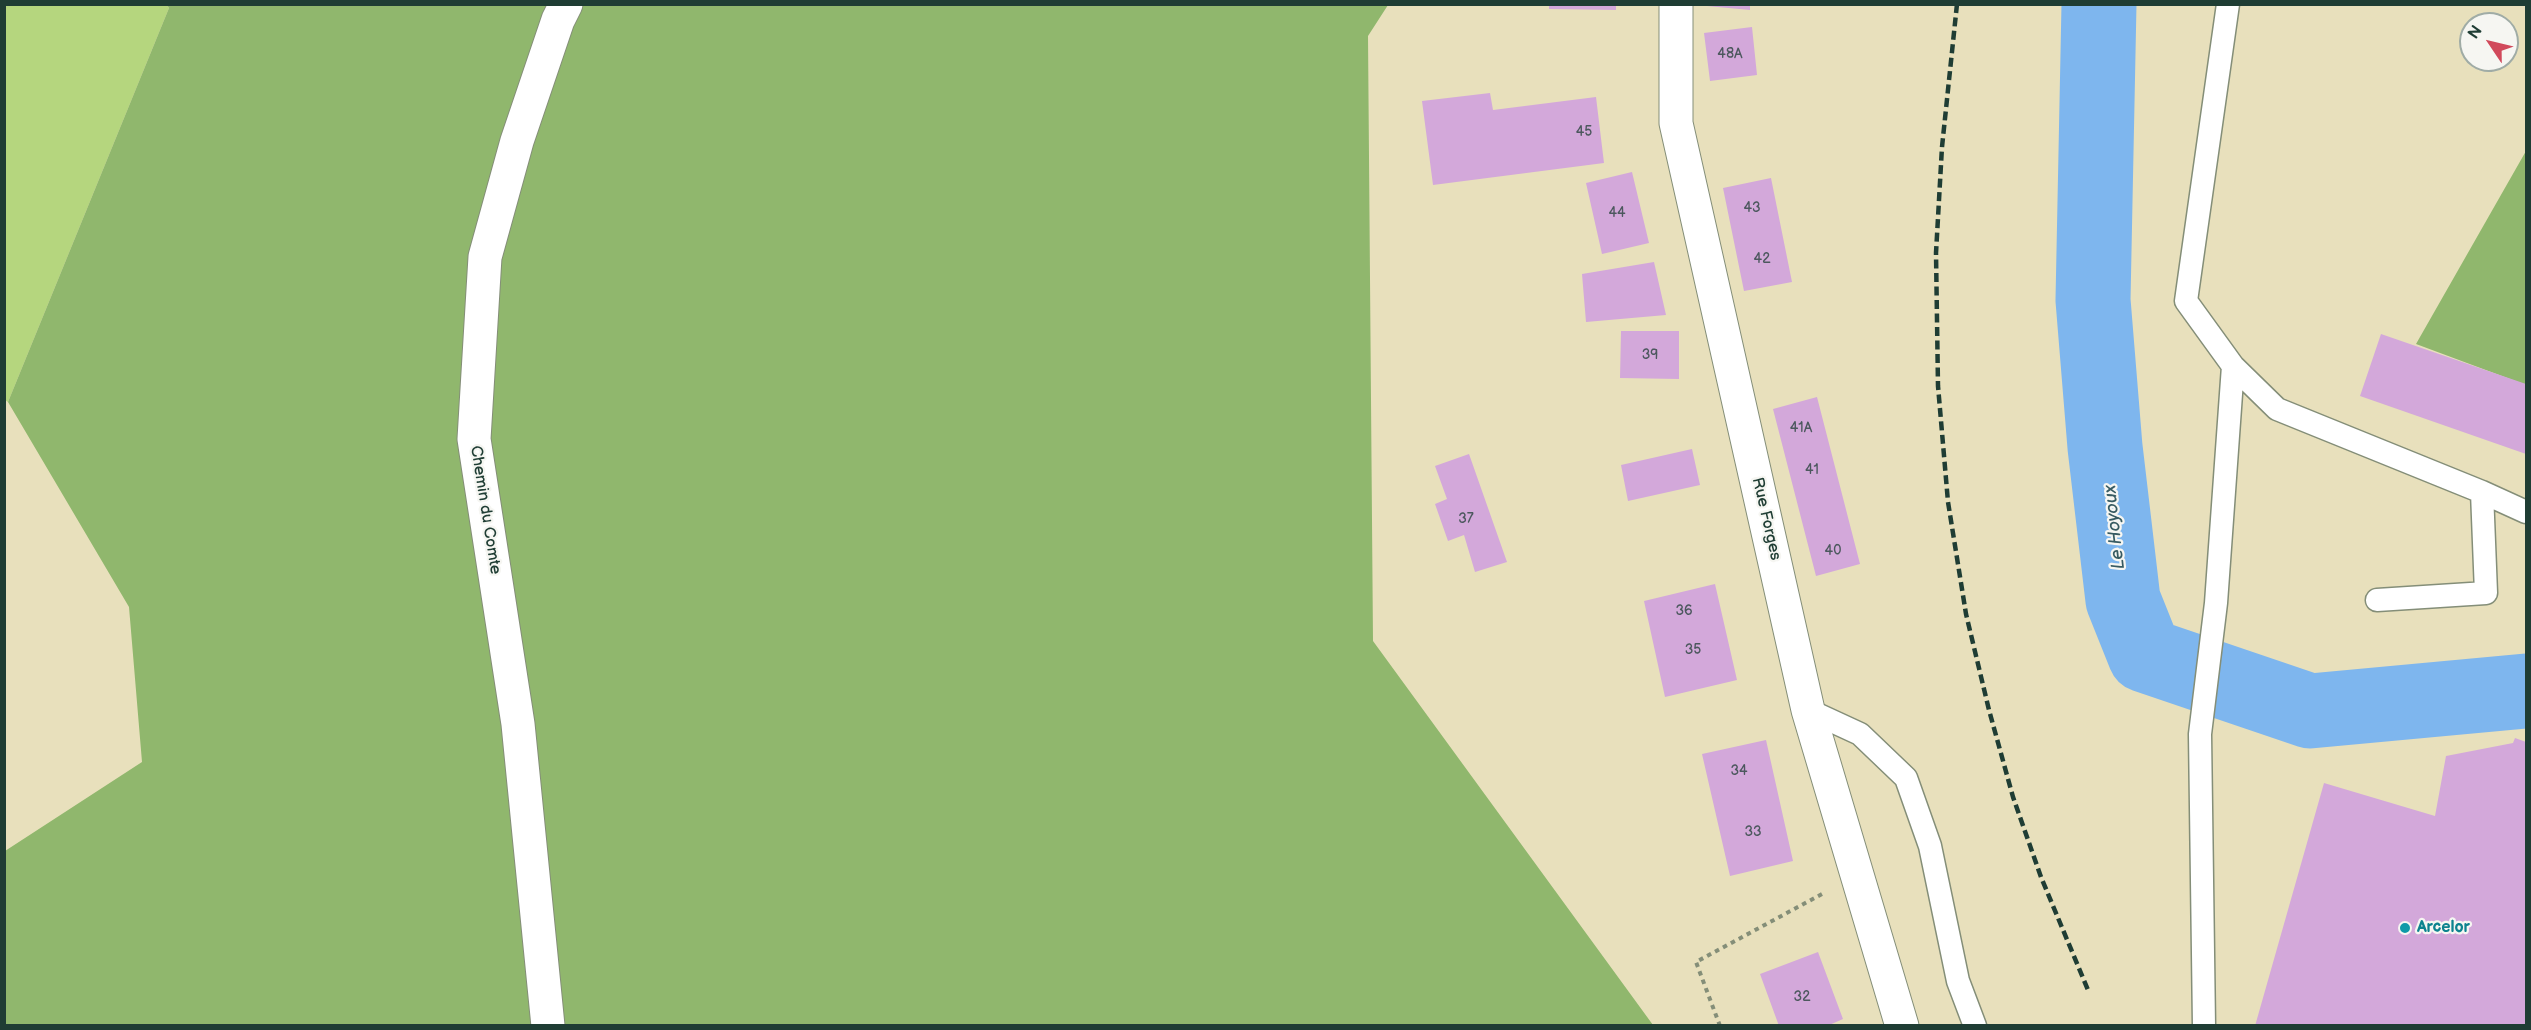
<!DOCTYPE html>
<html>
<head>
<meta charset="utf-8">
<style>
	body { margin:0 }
	#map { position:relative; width:2531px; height:1030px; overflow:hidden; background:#e8e0bc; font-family:"Balsamiq Sans",sans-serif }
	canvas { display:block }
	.frame { position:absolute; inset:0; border:6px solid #1f3d34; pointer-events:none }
	.north { position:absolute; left:2459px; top:12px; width:60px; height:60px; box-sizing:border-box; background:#f6f6f2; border:2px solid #a0aca6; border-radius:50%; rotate:305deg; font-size:16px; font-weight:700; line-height:24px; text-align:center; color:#1f3d34 }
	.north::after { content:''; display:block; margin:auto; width:21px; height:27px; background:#d1495b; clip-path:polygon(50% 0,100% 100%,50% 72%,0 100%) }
</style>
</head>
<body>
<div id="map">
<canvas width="2531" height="1030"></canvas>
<div class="frame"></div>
<div class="north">N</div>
</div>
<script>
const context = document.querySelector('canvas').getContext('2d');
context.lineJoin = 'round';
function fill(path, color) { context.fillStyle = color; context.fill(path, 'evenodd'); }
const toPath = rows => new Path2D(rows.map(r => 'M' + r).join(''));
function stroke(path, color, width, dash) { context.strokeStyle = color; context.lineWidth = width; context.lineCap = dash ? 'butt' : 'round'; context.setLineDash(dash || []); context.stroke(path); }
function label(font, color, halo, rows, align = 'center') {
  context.font = font + ' "Balsamiq Sans",sans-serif'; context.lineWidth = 4.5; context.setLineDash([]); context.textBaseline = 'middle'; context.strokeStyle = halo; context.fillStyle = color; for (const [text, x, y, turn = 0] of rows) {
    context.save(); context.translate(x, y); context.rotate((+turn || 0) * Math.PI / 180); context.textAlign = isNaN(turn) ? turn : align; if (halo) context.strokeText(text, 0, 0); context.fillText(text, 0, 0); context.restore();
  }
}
fill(toPath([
	[5,5,167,5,169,8,8,402,5,400]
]), '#b5d67e');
fill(toPath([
	[167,5,1388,5,1368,36,1373,641,1653,1025,5,1026,5,851,142,762,129,607,8,402,169,8],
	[2526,151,2526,385,2416,344]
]), '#90b76d');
stroke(toPath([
	[2099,4,2093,300,2105,447,2123,600,2145,655,2310,711,2526,691]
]), '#7eb6ee', 75);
fill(toPath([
	[1549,4,1616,4,1616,10,1549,9],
	[1707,4,1750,4,1750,10,1707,6],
	[1752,27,1757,75,1710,81,1704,33],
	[1490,93,1493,110,1596,97,1604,163,1433,185,1422,101],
	[1632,172,1649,243,1602,254,1586,183],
	[1771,178,1792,282,1744,291,1723,188],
	[1654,262,1666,315,1586,322,1582,274],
	[1621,331,1679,331,1679,379,1620,378],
	[2381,334,2526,384,2526,454,2360,396],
	[1817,397,1860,564,1816,576,1773,409],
	[1692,449,1700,485,1628,501,1621,465],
	[1469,454,1507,562,1475,572,1464,535,1448,541,1435,504,1447,499,1435,466],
	[1715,584,1737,680,1665,697,1644,601],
	[2515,738,2526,742,2526,1026,2255,1026,2324,783,2435,816,2446,756,2513,743],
	[1766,740,1793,861,1730,876,1702,754],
	[1818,952,1843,1019,1827,1026,1779,1026,1760,974]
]), '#d3a8da');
const service = toPath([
	[2233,366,2277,409,2482,492,2486,593,2377,600],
	[2482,492,2526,512],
	[1808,710,1860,734,1906,778,1930,846,1958,981,1975,1026],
	[2204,1026,2200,734,2216,603,2233,366,2186,301,2228,4]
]);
const minor = toPath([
	[548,1026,518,724,474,439,485,257,517,141,558,20,566,4]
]);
const secondary = toPath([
	[1676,4,1676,123,1808,710,1902,1026]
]);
stroke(service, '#848e78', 25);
stroke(minor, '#848e78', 35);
stroke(secondary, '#848e78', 35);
stroke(toPath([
	[1720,1026,1696,962,1822,894]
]), '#848e78', 4, [4.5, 4.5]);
stroke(service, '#fff', 22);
stroke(minor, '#fff', 33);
stroke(secondary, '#fff', 33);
stroke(toPath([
	[1957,4,1942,147,1936,253,1938,386,1948,502,1966,614,1989,710,2013,797,2041,877,2088,990]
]), '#1f3d34', 4.5, [9, 4.5]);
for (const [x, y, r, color] of [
	[2405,928,6,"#0f9aa8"]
]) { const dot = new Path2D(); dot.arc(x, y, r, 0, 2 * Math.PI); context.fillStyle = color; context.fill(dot); stroke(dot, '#f6f6f2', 2); }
label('14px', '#4c585e', null, [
	["48A",1730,54],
	["45",1584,132],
	["43",1752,208],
	["44",1617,213],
	["42",1762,259],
	["39",1650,355],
	["41A",1801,428],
	["41",1812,470],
	["37",1466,519],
	["40",1833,551],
	["36",1684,611],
	["35",1693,650],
	["34",1739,771],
	["33",1753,832],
	["32",1802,997]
]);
label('16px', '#1f3d34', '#f6f6f2', [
	["Chemin du Comte",485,510,81],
	["Rue Forges",1766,519,77]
]);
label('bold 16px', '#0d838f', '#f6f6f2', [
	["Arcelor",2417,928]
], 'left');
label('italic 18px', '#375b62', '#f6f6f2', [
	["Le Hoyoux",2115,527,-96]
]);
</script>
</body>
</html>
